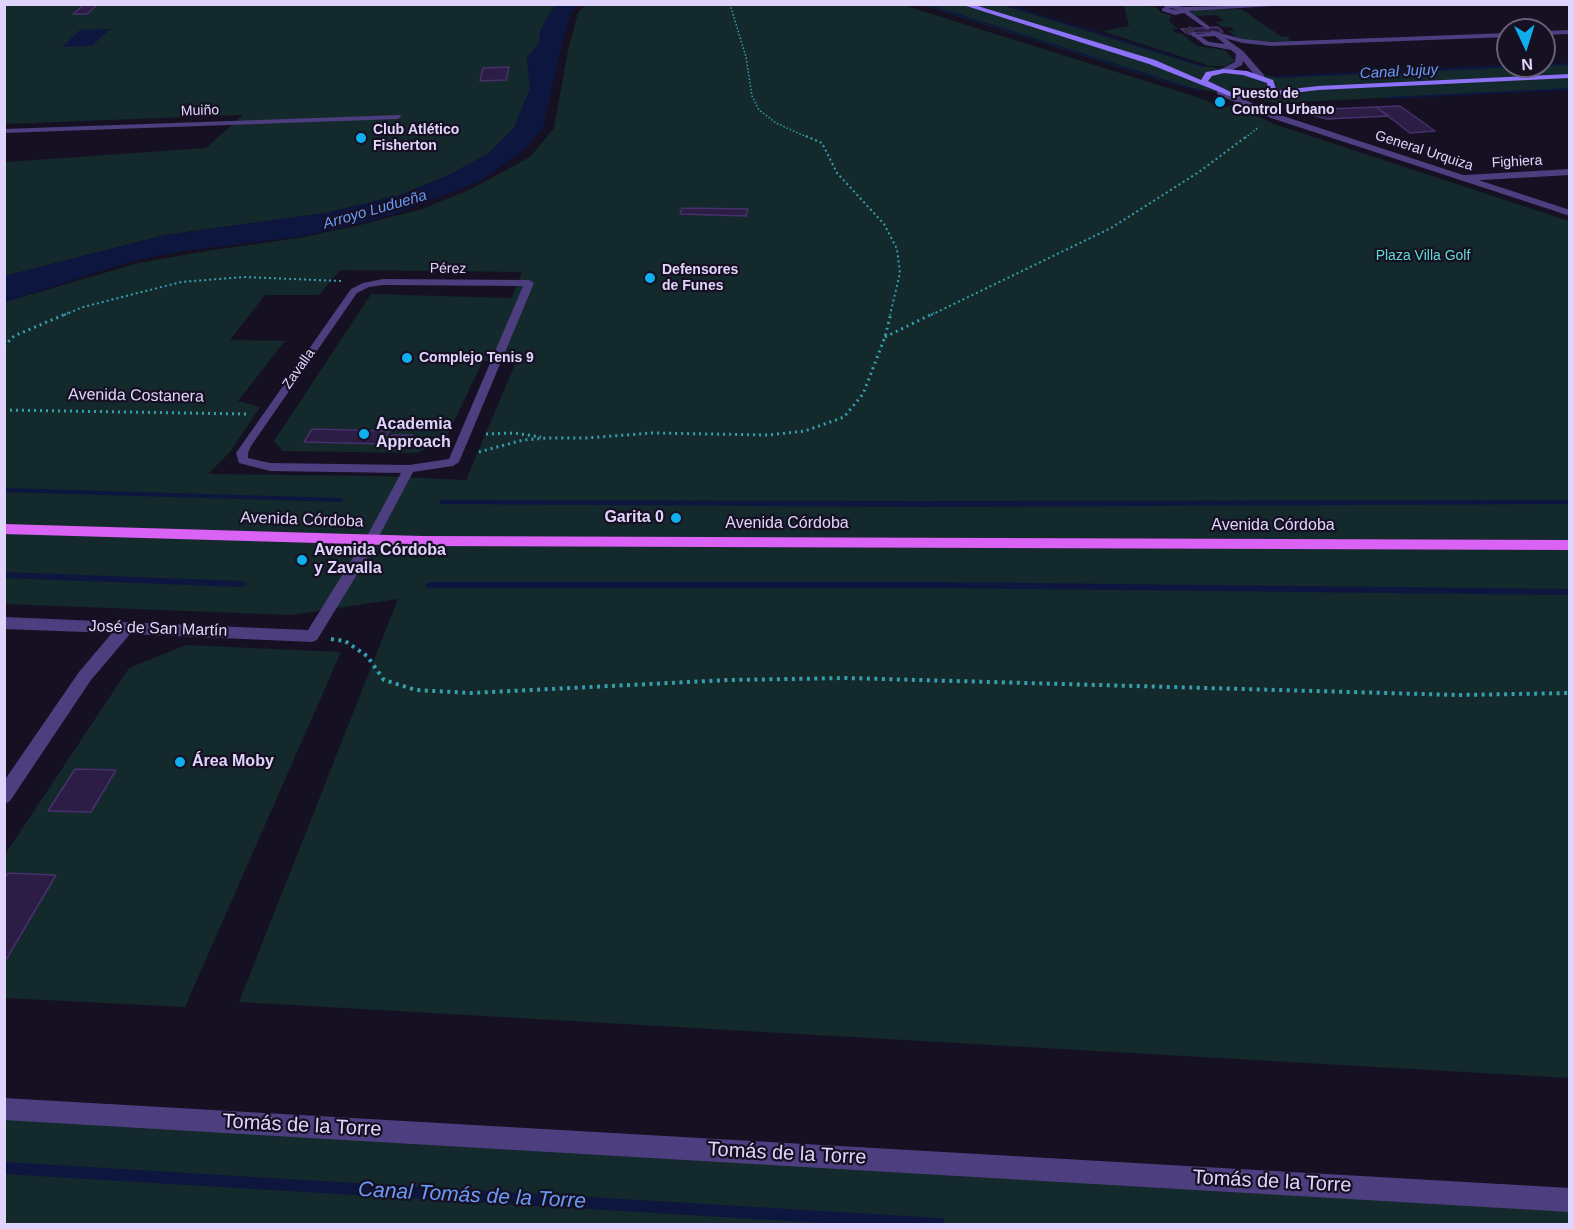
<!DOCTYPE html>
<html>
<head>
<meta charset="utf-8">
<style>
	body { margin:0 }
	#map { position:relative; width:1574px; height:1229px; overflow:hidden; background:#161023; font-family:Arial,sans-serif }
	canvas { display:block }
	.frame { position:absolute; inset:0; border:6px solid #e0d4fc; pointer-events:none }
	.north { position:absolute; left:1496px; top:18px; width:60px; height:60px; box-sizing:border-box; background:#161023; border:2px solid #675e7a; border-radius:50%; rotate:176deg; font-size:16px; font-weight:700; line-height:24px; text-align:center; color:#e0d4fc }
	.north::after { content:''; display:block; margin:auto; width:21px; height:27px; background:#0faeed; clip-path:polygon(50% 0,100% 100%,50% 72%,0 100%) }
</style>
</head>
<body>
<div id="map">
<canvas width="1574" height="1229"></canvas>
<div class="frame"></div>
<div class="north">N</div>
</div>
<script>
const context = document.querySelector('canvas').getContext('2d');
context.lineJoin = 'round';
function fill(path, color) { context.fillStyle = color; context.fill(path, 'evenodd'); }
const toPath = rows => new Path2D(rows.map(r => 'M' + r).join(''));
function stroke(path, color, width, dash) { context.strokeStyle = color; context.lineWidth = width; context.lineCap = dash ? 'butt' : 'round'; context.setLineDash(dash || []); context.stroke(path); }
function label(font, color, halo, rows, align = 'center') {
  context.font = font + ' Arial,sans-serif'; context.lineWidth = 4.5; context.setLineDash([]); context.textBaseline = 'middle'; context.strokeStyle = halo; context.fillStyle = color; for (const [text, x, y, turn = 0] of rows) {
    context.save(); context.translate(x, y); context.rotate((+turn || 0) * Math.PI / 180); context.textAlign = isNaN(turn) ? turn : align; if (halo) context.strokeText(text, 0, 0); context.fillText(text, 0, 0); context.restore();
  }
}
fill(toPath([
	[5,5,555,5,541,29,539,43,527,58,530,89,514,128,489,153,449,175,400,195,326,213,165,235,5,276,5,162,206,148,243,115,5,124],
	[585,5,903,5,1203,99,1222,108,1232,105,1277,125,1569,221,1569,1078,239,1002,398,599,291,615,5,604,5,302,138,263,213,250,299,238,356,226,422,209,471,189,530,157,554,128,568,50,578,13],
	[340,270,522,272,512,298,371,294,274,441,283,451,417,453,445,440,483,361,516,362,466,480,382,476,208,474,230,452,260,407,238,401,285,341,230,340,265,295,319,295],
	[922,5,1002,5,1204,66,1277,77,1569,64,1569,89,1275,103,1175,85],
	[1124,5,1155,7,1162,13,1171,15,1169,21,1178,29,1172,29,1175,33,1181,33,1197,46,1225,50,1235,61,1225,66,1210,66,1102,31,1129,26],
	[1241,9,1282,37,1288,37,1290,41,1256,42,1239,38,1227,31,1235,31,1231,27,1222,27,1215,22,1224,21,1217,15,1196,16,1191,14,1194,10],
	[186,645,341,652,185,1007,5,998,4,856,129,668],
	[4,1109,1569,1200,1569,1224,5,1224]
]), '#13292c');
fill(toPath([
	[555,5,577,5,571,14,563,40,543,128,525,149,481,181,398,213,343,228,297,237,182,251,132,261,5,302,5,276,165,235,326,213,400,195,449,175,489,153,514,128,530,89,527,58,539,43,541,29],
	[110,29,92,46,62,47,80,30]
]), '#0d163e');
fill(toPath([
	[921,4,927,4,1202,91,1199,92,921,4],
	[1001,4,1007,4,1206,66,1203,67,1001,4],
	[1570,63,1570,65,1544,66,1543,66,1544,64,1570,63],
	[1508,65,1523,66,1521,67,1277,78,1275,77,1277,76,1508,65],
	[1570,88,1570,90,1389,99,1387,98,1389,97,1570,88],
	[4,488,340,498,344,500,340,502,4,492,4,488],
	[440,500,918,501,1570,500,1570,504,918,507,443,504,440,504,439,502,440,500],
	[4,572,242,581,246,584,242,587,4,578,4,572],
	[429,582,938,582,1570,589,1570,595,938,588,429,588,425,585,429,582],
	[4,1162,939,1218,944,1219,945,1224,840,1224,4,1174,4,1162]
]), '#0d163e');
const building = toPath([
	[85,4,98,4,87,14,73,14,85,4],
	[1218,27,1223,32,1186,33,1181,29,1218,27],
	[509,67,506,80,480,81,483,68,509,67],
	[1400,106,1435,131,1410,133,1376,107,1400,106],
	[1376,107,1389,116,1327,119,1312,115,1306,110,1376,107],
	[682,208,748,209,746,216,680,214,682,208],
	[312,429,389,431,382,444,304,442,312,429],
	[392,435,413,435,408,444,388,443,392,435],
	[75,769,116,770,91,812,48,811,75,769],
	[8,873,56,875,4,963,4,880,8,873]
]);
fill(building, '#2b1d43');
stroke(building, '#48306d', 1.5);
stroke(toPath([
	[1187,28,1192,33]
]), '#342d44', 8, [8, 4]);
stroke(toPath([
	[730,4,746,57,752,96,759,110,776,123,809,138],
	[1245,138,1259,127]
]), '#369fae', 1.5, [1.5, 2]);
stroke(toPath([
	[806,136,822,143,837,173,884,224,897,249,900,273,890,315],
	[64,315,83,307,181,282,244,277,341,281],
	[931,315,1111,228,1199,172,1247,136]
]), '#369fae', 2, [2, 3]);
stroke(toPath([
	[885,337,934,313],
	[4,346,14,336,68,313],
	[4,410,247,414],
	[486,434,514,433,541,437],
	[479,452,523,440,547,438,586,438,652,433,768,435,805,431,844,417,863,394,885,337,891,313]
]), '#369fae', 3, [2, 4]);
stroke(toPath([
	[331,639,345,641,367,656,384,680,416,690,471,693,729,680,847,678,1459,695,1570,693]
]), '#369fae', 4, [3, 4.5]);
fill(toPath([
	[1570,30,1570,34,1544,35,1544,31,1570,30],
	[1216,32,1243,39,1271,42,1508,33,1508,37,1271,46,1243,43,1216,36,1194,37,1191,35,1216,32],
	[383,279,529,280,534,283,459,462,453,466,413,472,377,540,371,544,365,540,401,473,270,471,239,463,236,453,351,289,363,283,383,279],
	[383,285,523,286,449,459,409,465,270,463,248,458,248,453,251,446,357,293,369,287,383,285]
]), '#4c3e7f');
fill(toPath([
	[1168,4,1184,7,1307,4,1189,11,1210,27,1208,30,1184,13,1175,15,1162,11,1162,9,1168,4],
	[1171,8,1179,10,1180,10,1169,9,1171,8],
	[1211,31,1215,31,1243,51,1264,75,1264,79,1258,79,1243,61,1242,65,1227,73,1221,73,1221,69,1235,62,1236,54,1231,50,1205,45,1189,33,1194,32,1209,42,1225,44,1211,33,1211,31],
	[400,115,401,117,397,119,4,133,4,129,400,115],
	[1570,169,1570,175,1465,181,1461,178,1465,175,1570,169],
	[371,535,378,540,317,640,312,642,130,634,91,680,10,801,4,804,4,781,79,672,112,633,4,629,4,617,308,630,366,537,371,535],
	[4,1098,1570,1188,1570,1212,4,1120,4,1098]
]), '#4c3e7f');
fill(toPath([
	[1217,90,1223,90,1277,114,1570,210,1570,216,1271,118,1217,94,1217,90]
]), '#4c3e7f');
fill(toPath([
	[960,4,971,4,1155,60,1201,80,1206,72,1224,69,1247,71,1273,80,1276,89,1274,91,1318,86,1570,74,1570,78,1318,90,1254,98,1232,97,1149,64,960,4],
	[1224,73,1243,75,1267,83,1268,89,1265,92,1254,94,1233,93,1208,81,1212,76,1224,73]
]), '#8d71f6');
fill(toPath([
	[4,524,422,536,1570,540,1570,550,422,546,4,534,4,524]
]), '#da62f5');
for (const [x, y, r, color] of [
	[1220,102,6,"#0faeed"],
	[361,138,6,"#0faeed"],
	[650,278,6,"#0faeed"],
	[407,358,6,"#0faeed"],
	[364,434,6,"#0faeed"],
	[676,518,6,"#0faeed"],
	[302,560,6,"#0faeed"],
	[180,762,6,"#0faeed"]
]) { const dot = new Path2D(); dot.arc(x, y, r, 0, 2 * Math.PI); context.fillStyle = color; context.fill(dot); stroke(dot, '#161023', 2); }
label('bold 14px', '#e0d4fc', '#161023', [
	["Puesto de",1232,94],
	["Control Urbano",1232,110],
	["Club Atlético",373,130],
	["Fisherton",373,146],
	["Defensores",662,270],
	["de Funes",662,286],
	["Complejo Tenis 9",419,358]
], 'left');
label('14px', '#e0d4fc', '#161023', [
	["Muiño",200,111,-2],
	["General Urquiza",1424,151,18],
	["Fighiera",1517,162,-3],
	["Pérez",448,269,1],
	["Zavalla",299,369,-55]
]);
label('14px', '#64d8d0', '#161023', [
	["Plaza Villa Golf",1423,256]
]);
label('italic 15px', '#699af6', '#161023', [
	["Canal Jujuy",1399,72,-3],
	["Arroyo Ludueña",375,210,-16]
]);
label('16px', '#e0d4fc', '#161023', [
	["Avenida Costanera",136,396,1],
	["Avenida Córdoba",302,520,2],
	["Avenida Córdoba",787,524],
	["Avenida Córdoba",1273,526],
	["José de San Martín",158,629,2]
]);
label('bold 16px', '#e0d4fc', '#161023', [
	["Academia",376,425],
	["Approach",376,443],
	["Garita 0",664,518,"right"],
	["Avenida Córdoba",314,551],
	["y Zavalla",314,569],
	["Área Moby",192,762]
], 'left');
label('20px', '#e0d4fc', '#161023', [
	["Tomás de la Torre",302,1126,3],
	["Tomás de la Torre",787,1154,3],
	["Tomás de la Torre",1272,1182,3]
]);
label('italic 21px', '#699af6', '#161023', [
	["Canal Tomás de la Torre",472,1196,3]
]);
</script>
</body>
</html>
